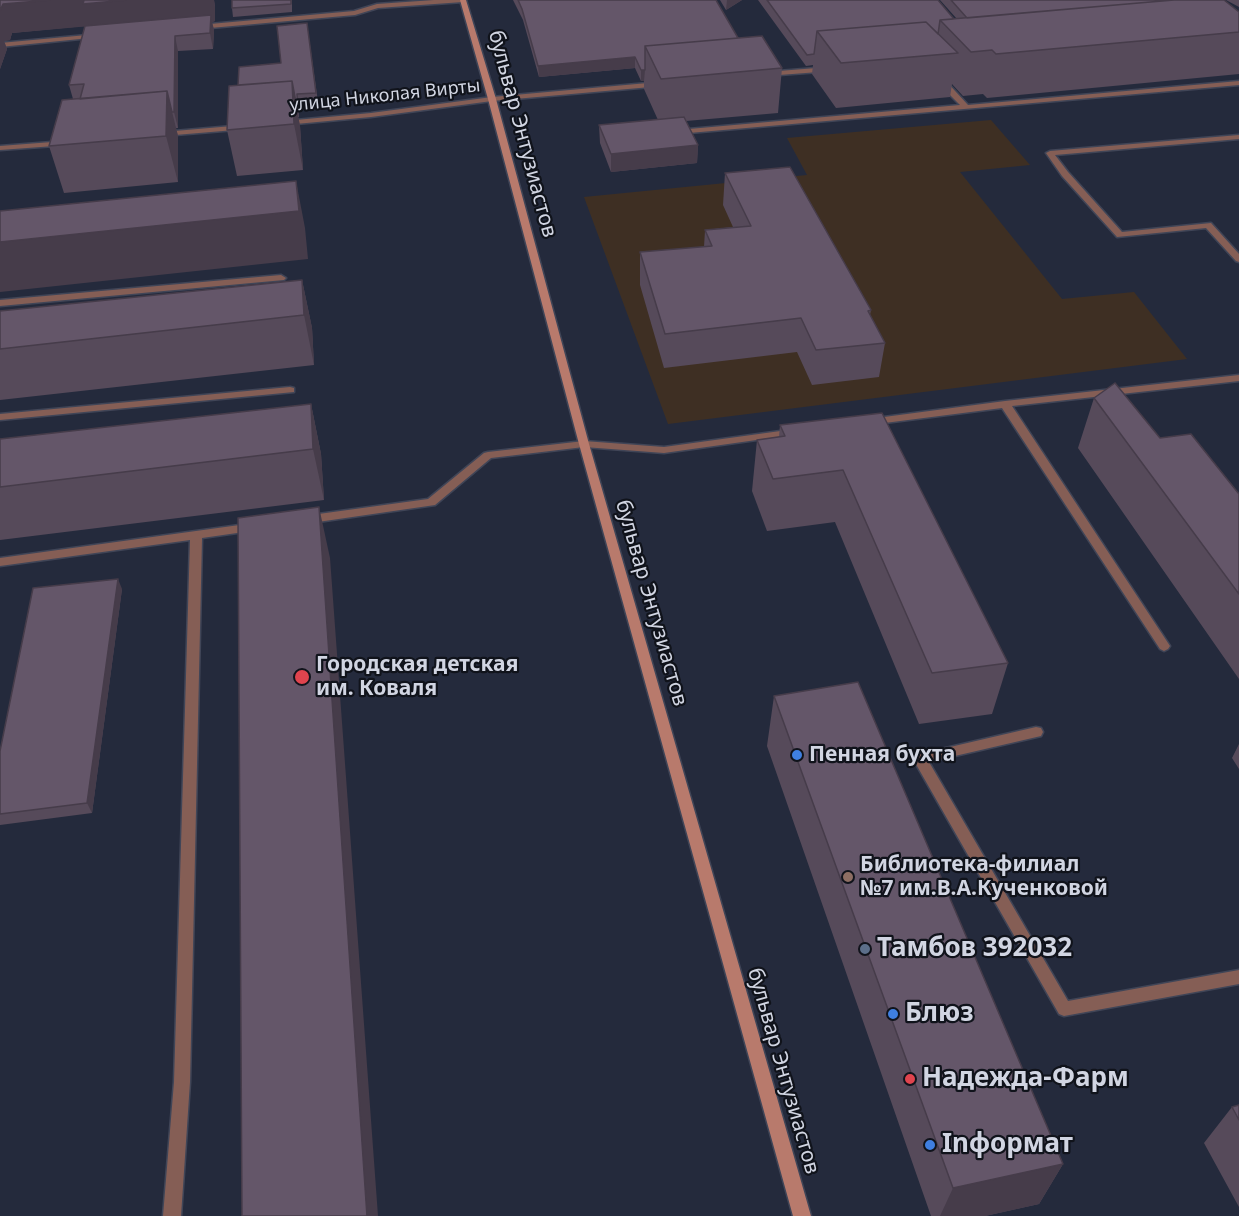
<!DOCTYPE html>
<html>
<head>
<meta charset="utf-8">
<style>
	body { margin:0 }
	canvas { display:block; background:#242a3c }
</style>
</head>
<body>
<canvas width="1239" height="1216"></canvas>
<script>
const context = document.querySelector('canvas').getContext('2d');
context.lineJoin = 'round';
function fill(path, color) { context.fillStyle = color; context.fill(path, 'evenodd'); }
const toPath = rows => new Path2D(rows.map(r => 'M' + r).join(''));
function stroke(path, color, width, dash) { context.strokeStyle = color; context.lineWidth = width; context.lineCap = dash ? 'butt' : 'round'; context.setLineDash(dash || []); context.stroke(path); }
function label(font, color, halo, rows, align = 'center') {
  context.font = font + ' "Noto Sans",sans-serif'; context.lineWidth = 4.5; context.setLineDash([]); context.textBaseline = 'middle'; context.strokeStyle = halo; context.fillStyle = color; for (const [text, x, y, turn = 0] of rows) {
    context.save(); context.translate(x, y); context.rotate((+turn || 0) * Math.PI / 180); context.textAlign = isNaN(turn) ? turn : align; if (halo) context.strokeText(text, 0, 0); context.fillText(text, 0, 0); context.restore();
  }
}
fill(toPath([
	[991,120,1030,165,960,172,1062,299,1134,292,1187,359,668,424,584,197,807,175,787,138]
]), '#3e2f23');
const lane = toPath([
	[938,79,944,79,968,105,1239,81,1239,85,689,133,685,131,689,129,960,105,938,83,938,79],
	[1239,135,1239,139,1055,155,1068,172,1122,232,1211,223,1239,254,1239,262,1236,261,1206,228,1117,237,1062,176,1046,153,1050,151,1239,135],
	[281,275,286,278,284,280,0,306,0,300,281,275],
	[1239,375,1239,381,1012,406,1168,643,1170,646,1168,649,1164,651,1160,649,1002,408,869,425,864,422,869,419,1005,401,1239,375],
	[290,387,294,388,294,392,0,420,0,414,290,387],
	[795,429,800,432,799,434,664,453,584,447,491,458,435,505,304,524,298,520,304,516,428,499,484,453,488,452,584,441,664,447,795,429],
	[254,523,258,524,260,527,258,530,202,538,190,1082,181,1216,163,1216,174,1082,190,540,0,566,0,558,254,523],
	[1036,727,1041,728,1043,732,1041,736,929,762,1068,1001,1239,970,1239,984,1064,1016,1059,1014,913,759,915,755,920,754,1036,727]
]);
const street = toPath([
	[434,0,466,0,463,2,378,8,355,15,199,29,196,27,199,25,354,11,377,4,434,0],
	[98,34,102,36,100,37,0,47,0,43,98,34],
	[829,67,833,69,832,71,766,76,762,74,766,72,829,67],
	[659,82,663,84,662,86,492,101,371,117,285,125,281,123,285,121,371,113,492,97,659,82],
	[244,125,247,125,247,129,163,136,159,134,163,132,244,125],
	[65,141,69,143,68,145,0,150,0,146,65,141]
]);
const secondary = toPath([
	[460,0,466,0,496,99,589,444,811,1216,793,1216,579,444,488,99,460,0]
]);
stroke(lane, '#404557', 3);
stroke(street, '#404557', 3);
stroke(secondary, '#404557', 3);
fill(lane, '#855e55');
fill(street, '#855e55');
fill(secondary, '#b87a6c');
fill(toPath([
	[0,0,214,0,215,7,215,21,212,22,214,30,213,49,178,51,178,128,176,128,178,136,178,182,64,193,49,146,73,99,69,85,85,26,12,33,10,40,4,41,7,49,0,69],
	[292,0,292,12,233,17,232,8],
	[513,0,716,0,738,38,782,68,778,113,686,121,698,145,697,163,611,172,600,143,599,125,658,120,644,89,644,81,641,81,635,68,539,77,523,20],
	[720,0,742,0,726,10],
	[758,0,938,0,954,19,957,19,940,0,1224,0,1239,12,1239,74,987,98,983,94,963,96,952,84,950,97,836,108,812,74,813,65,806,66],
	[1226,0,1239,0,1239,7],
	[307,23,318,102,298,103,299,117,298,117,300,126,303,170,237,176,227,130,238,85,281,63],
	[725,173,871,310,870,315,885,343,879,377,812,385,797,352,664,368,640,285,640,252,704,247,705,230,733,227,723,205],
	[302,280,312,328,314,365,0,400,0,311],
	[1094,398,1160,438,1239,494,1239,679,1078,448],
	[311,404,321,454,324,500,0,540,0,439],
	[882,413,1008,663,992,714,919,724,835,522,767,531,752,491,757,440,779,437,780,425],
	[122,589,92,813,0,825,0,751],
	[774,696,1063,1164,1039,1204,985,1216,931,1216,767,746],
	[1239,744,1239,769,1232,758],
	[1239,1105,1239,1207,1204,1143,1232,1107]
]), '#564a5a');
fill(toPath([
	[50,0,214,0,215,7,215,21,212,22,214,30,213,49,210,33,90,26,12,33,10,40,4,41,7,49,0,69,0,11,3,4],
	[727,0,742,0,726,10],
	[175,36,178,51,178,128,174,112],
	[635,57,635,68,539,77,538,66],
	[641,70,645,70,644,81,641,81],
	[292,81,300,126,303,170,294,124],
	[167,91,178,136,178,182,166,136],
	[698,145,697,163,611,172,611,154],
	[296,181,305,228,308,259,0,292,0,242],
	[302,280,312,328,314,365,304,315],
	[311,404,321,454,324,500,313,449],
	[319,507,330,558,378,1216,367,1216],
	[118,579,122,589,92,813,87,803],
	[1063,1164,1039,1204,985,1216,940,1216,953,1188]
]), '#463c4a');
const building = toPath([
	[0,0,50,0,3,4,0,11,0,0],
	[84,0,126,0,83,4,84,0],
	[232,0,291,0,291,4,232,8,232,0],
	[518,0,716,0,738,38,645,46,645,70,641,70,635,57,538,66,522,9,518,0],
	[767,0,938,0,954,19,940,20,938,34,926,22,817,31,814,54,807,55,767,0],
	[951,0,1173,0,967,18,951,0],
	[1174,0,1224,0,1239,12,1239,32,996,54,992,50,971,52,940,20,1174,0],
	[211,15,210,33,175,36,174,112,172,112,167,91,80,99,84,84,69,85,85,26,211,15],
	[926,22,958,53,841,63,817,31,926,22],
	[307,23,316,93,297,94,298,108,297,108,292,81,238,85,239,67,281,63,277,26,307,23],
	[762,36,782,68,661,79,645,46,762,36],
	[292,81,294,124,227,130,229,86,292,81],
	[167,91,166,136,49,146,62,100,167,91],
	[684,117,698,145,611,154,599,125,684,117],
	[790,167,871,310,868,311,885,343,816,350,801,318,665,334,640,252,712,246,705,230,751,226,725,173,790,167],
	[296,181,299,211,0,242,0,211,296,181],
	[302,280,304,315,0,349,0,311,302,280],
	[1115,383,1160,438,1191,434,1239,494,1239,594,1094,398,1115,383],
	[311,404,313,449,0,487,0,439,311,404],
	[882,413,1008,663,932,673,843,470,773,479,757,440,785,436,780,425,882,413],
	[319,507,367,1216,242,1216,238,518,319,507],
	[118,579,87,803,0,814,0,751,33,588,118,579],
	[858,682,1063,1164,953,1188,774,696,858,682],
	[1239,1105,1239,1120,1232,1107,1239,1105]
]);
fill(building, '#645669');
stroke(building, '#463c4a', 1.5);
for (const [x, y, r, color] of [
	[302,677,8,"#e0444e"],
	[797,755,6,"#3f7fe0"],
	[848,877,6,"#8d6e63"],
	[865,949,6,"#5c6f8a"],
	[893,1014,6,"#3f7fe0"],
	[910,1079,6,"#e0444e"],
	[930,1145,6,"#3f7fe0"]
]) { const dot = new Path2D(); dot.arc(x, y, r, 0, 2 * Math.PI); context.fillStyle = color; context.fill(dot); stroke(dot, '#10131b', 2); }
label('18px', '#d1d5e2', '#10131b', [
	["улица Николая Вирты",385,96,-6]
]);
label('21px', '#d1d5e2', '#10131b', [
	["бульвар Энтузиастов",522,134,75],
	["бульвар Энтузиастов",651,603,74],
	["бульвар Энтузиастов",783,1071,74]
]);
label('bold 21px', '#d1d5e2', '#10131b', [
	["Городская детская",316,665],
	["им. Коваля",316,689],
	["Пенная бухта",809,755],
	["Библиотека-филиал",860,865],
	["№7 им.В.А.Кученковой",860,889]
], 'left');
label('bold 26px', '#d1d5e2', '#10131b', [
	["Тамбов 392032",877,949],
	["Блюз",905,1014],
	["Надежда-Фарм",922,1079],
	["Inформат",942,1145]
], 'left');
</script>
</body>
</html>
